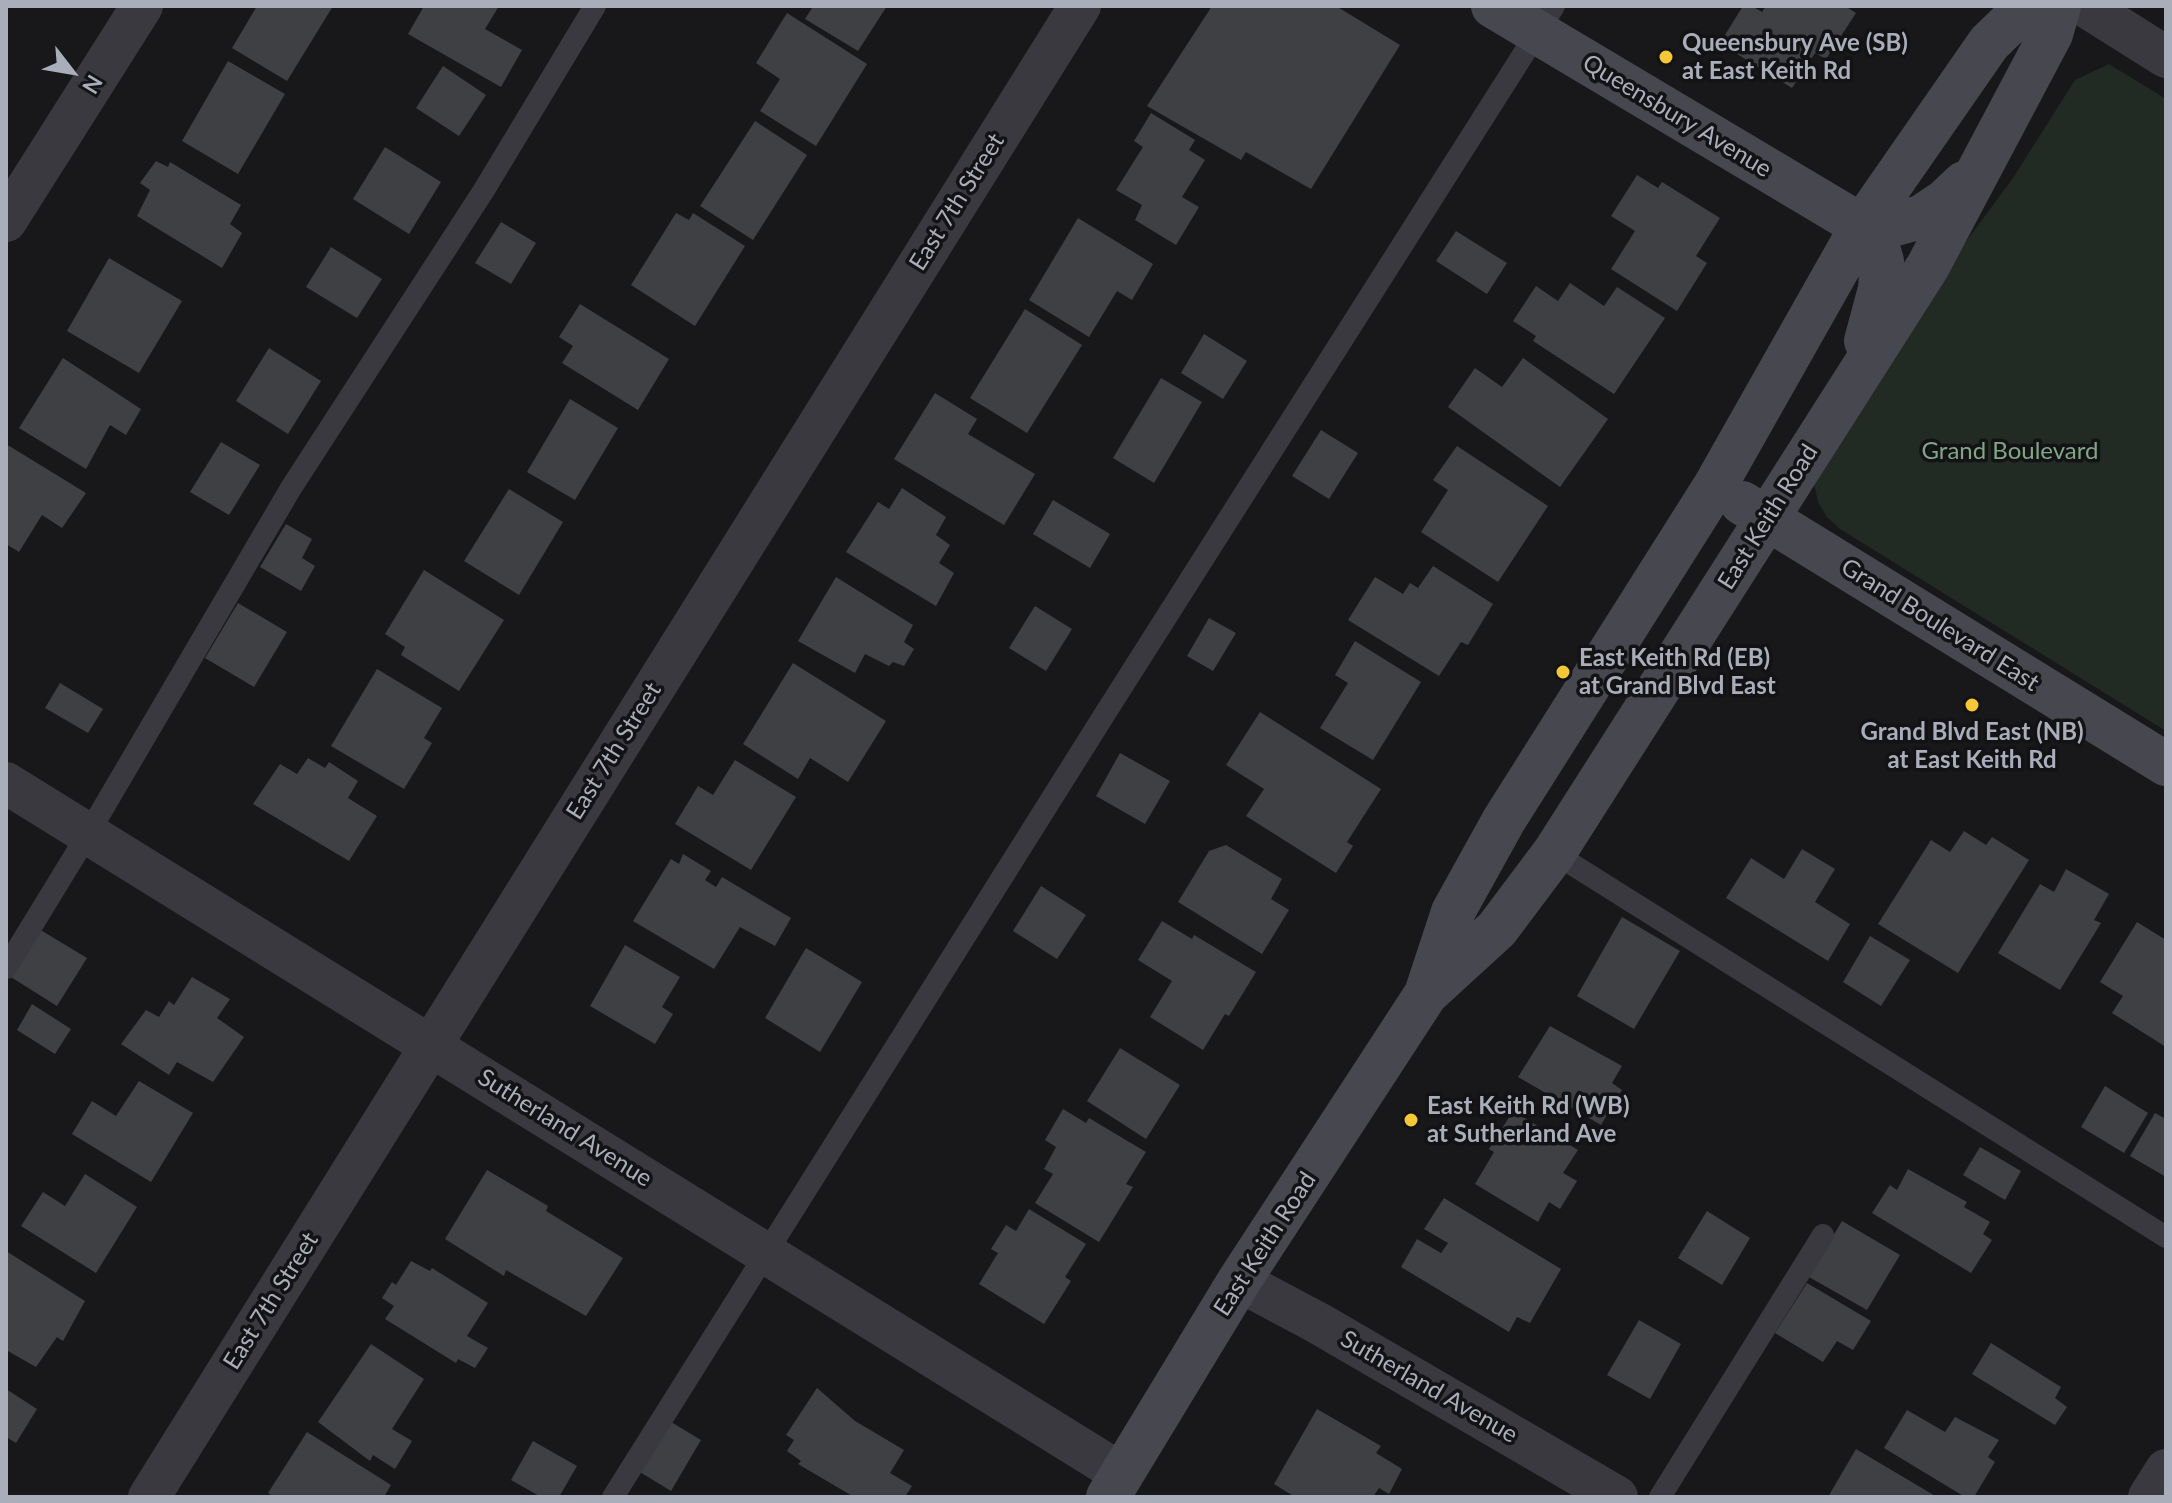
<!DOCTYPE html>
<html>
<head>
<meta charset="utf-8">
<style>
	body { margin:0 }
	#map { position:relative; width:2172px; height:1503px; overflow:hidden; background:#18181a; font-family:Lato,sans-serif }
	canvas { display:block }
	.frame { position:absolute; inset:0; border:8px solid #aaadba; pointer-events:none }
	.north { position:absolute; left:32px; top:32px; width:80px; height:80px; -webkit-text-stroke:6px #131315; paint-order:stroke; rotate:121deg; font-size:22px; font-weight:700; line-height:32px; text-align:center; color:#aaadba }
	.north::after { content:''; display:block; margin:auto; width:28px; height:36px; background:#aaadba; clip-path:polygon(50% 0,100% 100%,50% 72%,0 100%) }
</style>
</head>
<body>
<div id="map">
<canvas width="2172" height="1503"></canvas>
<div class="frame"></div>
<div class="north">N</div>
</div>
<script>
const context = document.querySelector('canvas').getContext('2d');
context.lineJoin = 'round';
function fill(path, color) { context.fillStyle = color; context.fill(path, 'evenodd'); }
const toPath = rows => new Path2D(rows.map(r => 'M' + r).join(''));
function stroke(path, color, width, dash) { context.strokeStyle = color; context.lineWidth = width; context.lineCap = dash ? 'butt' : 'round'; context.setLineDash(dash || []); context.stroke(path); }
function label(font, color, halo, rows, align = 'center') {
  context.font = font + ' Lato,sans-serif'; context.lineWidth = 7; context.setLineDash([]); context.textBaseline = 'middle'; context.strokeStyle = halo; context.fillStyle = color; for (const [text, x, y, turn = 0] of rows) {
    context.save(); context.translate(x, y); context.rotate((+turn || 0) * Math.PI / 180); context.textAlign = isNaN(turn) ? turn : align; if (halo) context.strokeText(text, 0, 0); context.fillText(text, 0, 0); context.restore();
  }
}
fill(toPath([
	[2109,64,2166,99,2166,731,1840,529,1827,517,1818,502,1814,484,1945,270,2013,178,2075,80]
]), '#222a24');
fill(toPath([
	[257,6,333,6,287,81,232,48],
	[424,6,499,6,485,29,522,50,501,87,408,34],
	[808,6,887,6,858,51,805,19,812,8],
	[1212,6,1336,6,1400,45,1311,189,1246,152,1241,160,1147,106],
	[1743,6,1752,6,1762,12,1766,6,1845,6,1856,13,1826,59,1815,53,1792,88,1737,54,1739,48,1723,38],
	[787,13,867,64,816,146,760,111,780,79,756,63],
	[228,61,285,94,238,174,182,141],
	[443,66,486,95,459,136,416,108],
	[1151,113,1195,140,1189,150,1205,160,1182,197,1199,207,1176,245,1135,220,1142,205,1116,190,1143,147,1134,141],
	[755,121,807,155,753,240,700,206],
	[385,147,441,182,409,234,353,199],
	[156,161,168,167,170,162,241,205,230,224,242,233,222,268,137,216,150,190,140,183],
	[1637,175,1658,188,1662,182,1720,218,1696,256,1707,263,1677,311,1611,269,1635,231,1611,216],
	[676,213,689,220,693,213,745,246,695,326,631,285],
	[1078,218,1153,264,1132,300,1117,291,1089,337,1029,300],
	[501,222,536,243,511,284,475,263],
	[1456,231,1507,263,1487,294,1436,261],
	[331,247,382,279,357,318,306,287],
	[109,258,182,301,139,373,67,331],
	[1570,283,1604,306,1617,287,1665,318,1614,394,1533,341,1536,336,1513,321,1536,286,1558,301],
	[580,304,669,359,638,410,562,363,573,346,559,337],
	[1025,309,1082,345,1027,433,970,398],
	[1204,334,1247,361,1223,399,1181,373],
	[269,348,321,381,288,434,236,401],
	[63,358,141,409,126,435,110,425,86,469,19,428],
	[1523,358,1608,419,1560,487,1448,407,1475,368,1502,387],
	[1161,378,1202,402,1154,483,1113,458],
	[935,393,977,419,968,434,1035,474,1004,525,894,459],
	[570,399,618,428,575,500,527,472],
	[1321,430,1358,453,1329,499,1292,476],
	[221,442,260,465,229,515,190,492],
	[6,444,86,493,62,528,42,515,19,552,6,544],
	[1457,446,1548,506,1498,582,1421,532,1448,490,1433,480],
	[902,488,946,517,936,535,950,545,939,563,954,573,936,606,846,552,878,502,889,509],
	[509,489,563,522,519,595,464,561],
	[1053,500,1110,534,1090,568,1033,534],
	[286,524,312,539,302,558,315,566,301,591,260,567],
	[1433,566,1493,604,1468,645,1461,642,1439,676,1348,620,1375,577,1403,594,1410,583,1418,588],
	[424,570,504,620,459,691,401,655,405,647,385,634],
	[836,577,913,625,904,642,914,649,904,666,893,662,889,666,865,654,855,673,798,641],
	[238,603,287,632,254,687,205,658],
	[1035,606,1072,629,1046,671,1009,648],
	[1209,618,1236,633,1213,671,1187,656],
	[1355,641,1421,682,1373,760,1320,728,1348,683,1335,675],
	[793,663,886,721,848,782,810,758,798,779,743,744],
	[377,669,442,708,424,738,432,743,404,789,331,746],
	[60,683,103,709,88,733,45,708],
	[1260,712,1381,789,1347,842,1353,846,1336,873,1246,816,1264,789,1226,765],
	[1120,753,1170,781,1145,824,1096,796],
	[308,758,325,768,329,762,358,781,348,798,377,816,349,861,253,804,280,764,297,774],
	[735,760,796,797,751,870,675,824,698,786,713,795],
	[1964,831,1986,845,1992,837,2029,860,1958,973,1878,924,1931,840,1950,852],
	[1226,845,1282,879,1271,899,1289,910,1262,954,1178,902,1209,851],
	[1802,849,1835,869,1815,902,1850,924,1828,961,1726,898,1751,858,1784,879],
	[683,854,711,871,705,880,716,887,722,877,791,918,775,946,740,927,714,969,633,921,671,859,679,864],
	[2066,869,2109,894,2094,920,2101,923,2060,990,1998,953,2040,884,2054,892],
	[1041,886,1086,915,1057,959,1013,931],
	[1622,917,1680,951,1634,1029,1577,996],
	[1162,921,1192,939,1194,935,1256,972,1229,1016,1225,1014,1203,1050,1150,1017,1172,981,1138,960],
	[2137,922,2166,940,2166,1047,2112,1013,2123,996,2100,982],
	[34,926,87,958,57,1006,6,974],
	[1870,936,1910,960,1881,1006,1843,982],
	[625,945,680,977,662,1007,673,1014,655,1044,590,1006],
	[806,948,862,982,820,1052,765,1018],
	[192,977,230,999,217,1018,244,1037,213,1082,177,1062,169,1075,121,1044,146,1010,159,1017,169,1001,174,1005],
	[32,1004,71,1029,55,1054,17,1030],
	[1550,1026,1622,1066,1612,1083,1622,1090,1601,1125,1518,1077],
	[1120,1048,1180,1085,1146,1139,1087,1101],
	[139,1081,193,1113,151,1182,72,1134,92,1101,116,1116],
	[2105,1086,2148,1113,2124,1153,2081,1127],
	[1063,1109,1086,1123,1089,1118,1146,1152,1126,1184,1133,1187,1099,1242,1035,1203,1053,1174,1044,1169,1056,1147,1045,1140],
	[1513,1111,1578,1150,1563,1173,1577,1181,1560,1209,1549,1202,1538,1222,1475,1184,1494,1152,1489,1149],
	[2155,1113,2166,1119,2166,1177,2130,1156],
	[1980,1147,2021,1171,2005,1200,1963,1175],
	[1908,1169,1967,1202,1964,1207,1990,1222,1983,1234,1992,1240,1971,1273,1872,1213,1890,1185,1897,1190],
	[487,1170,548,1206,546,1211,623,1258,586,1316,506,1270,504,1276,445,1239],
	[85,1174,137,1207,96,1273,21,1226,43,1192,65,1206],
	[1444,1198,1561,1269,1530,1323,1517,1317,1509,1332,1401,1267,1417,1239,1441,1253,1448,1243,1424,1229],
	[1029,1209,1086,1244,1065,1277,1071,1281,1044,1324,979,1284,998,1253,991,1249,1006,1225,1016,1231],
	[1707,1211,1750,1238,1722,1285,1678,1258],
	[1842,1221,1900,1255,1867,1310,1809,1277],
	[6,1251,85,1301,63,1341,57,1337,36,1367,6,1350],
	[411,1261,430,1271,432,1268,488,1303,467,1336,488,1348,475,1368,458,1359,456,1363,385,1319,394,1306,382,1298,392,1282,396,1285],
	[1807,1283,1871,1321,1853,1350,1837,1341,1823,1362,1775,1333],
	[1639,1320,1681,1344,1650,1399,1607,1375],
	[1991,1343,2061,1387,2055,1398,2067,1407,2055,1425,1972,1374],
	[371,1344,424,1379,392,1429,412,1441,395,1469,373,1455,370,1461,318,1422],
	[817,1388,855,1421,904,1450,890,1473,912,1486,905,1497,854,1497,798,1464,801,1461,787,1451,794,1440,786,1435],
	[6,1389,37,1409,16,1443,6,1437],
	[1317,1409,1381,1446,1376,1453,1402,1469,1389,1494,1379,1488,1373,1497,1295,1497,1274,1484],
	[1907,1410,1945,1432,1955,1417,1999,1440,1988,1457,1995,1462,1974,1497,1965,1497,1884,1448],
	[666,1419,701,1440,671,1491,635,1469],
	[307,1432,391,1485,384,1497,274,1497,268,1493],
	[533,1441,577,1466,559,1497,541,1497,511,1480],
	[1856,1449,1937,1497,1828,1497]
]), '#3f4044');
stroke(toPath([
	[1554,853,2166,1237],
	[6,968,88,834,291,488,484,190,595,6],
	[613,1497,1101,720,1554,6],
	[1660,1497,1823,1235]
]), '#39393f', 22);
stroke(toPath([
	[2085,6,2166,57],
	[6,221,142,6],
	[6,783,1122,1474],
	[1239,1281,1318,1323,1617,1497],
	[149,1497,1080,6],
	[2149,1497,2166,1470]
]), '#39393f', 42);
stroke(toPath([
	[1493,6,1862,226,1876,241,1882,261,1880,289,1866,341],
	[1862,226,1888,226,1921,217,1945,201,1964,183],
	[1742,503,2166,764],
	[1427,991,1453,912,1504,820,1715,486,1862,226,1989,43,2020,13,2034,6],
	[1108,1497,1239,1281,1426,994,1497,929,1554,853,1928,266,2051,34,2059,6]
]), '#47484f', 44);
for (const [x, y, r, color] of [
	[1666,57,8,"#f5c635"],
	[1563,672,8,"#f5c635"],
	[1972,705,8,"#f5c635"],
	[1411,1120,8,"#f5c635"]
]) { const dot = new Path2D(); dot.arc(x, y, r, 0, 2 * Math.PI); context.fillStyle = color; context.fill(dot); stroke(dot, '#131315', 3); }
label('bold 24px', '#aaadba', '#131315', [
	["Queensbury Ave (SB)",1682,43],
	["at East Keith Rd",1682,71],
	["East Keith Rd (EB)",1579,658],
	["at Grand Blvd East",1579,686],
	["Grand Blvd East (NB)",1972,732,"center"],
	["at East Keith Rd",1972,760,"center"],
	["East Keith Rd (WB)",1427,1106],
	["at Sutherland Ave",1427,1134]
], 'left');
label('24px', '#aaadba', '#131315', [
	["Queensbury Avenue",1677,116,31],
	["East 7th Street",957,202,-58],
	["East Keith Road",1768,517,-58],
	["Grand Boulevard East",1940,625,32],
	["East 7th Street",614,751,-58],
	["Sutherland Avenue",565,1128,32],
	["East Keith Road",1265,1244,-57],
	["East 7th Street",271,1301,-58],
	["Sutherland Avenue",1429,1387,30]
]);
label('24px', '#81a586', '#131315', [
	["Grand Boulevard",2010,451]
]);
</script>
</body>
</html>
